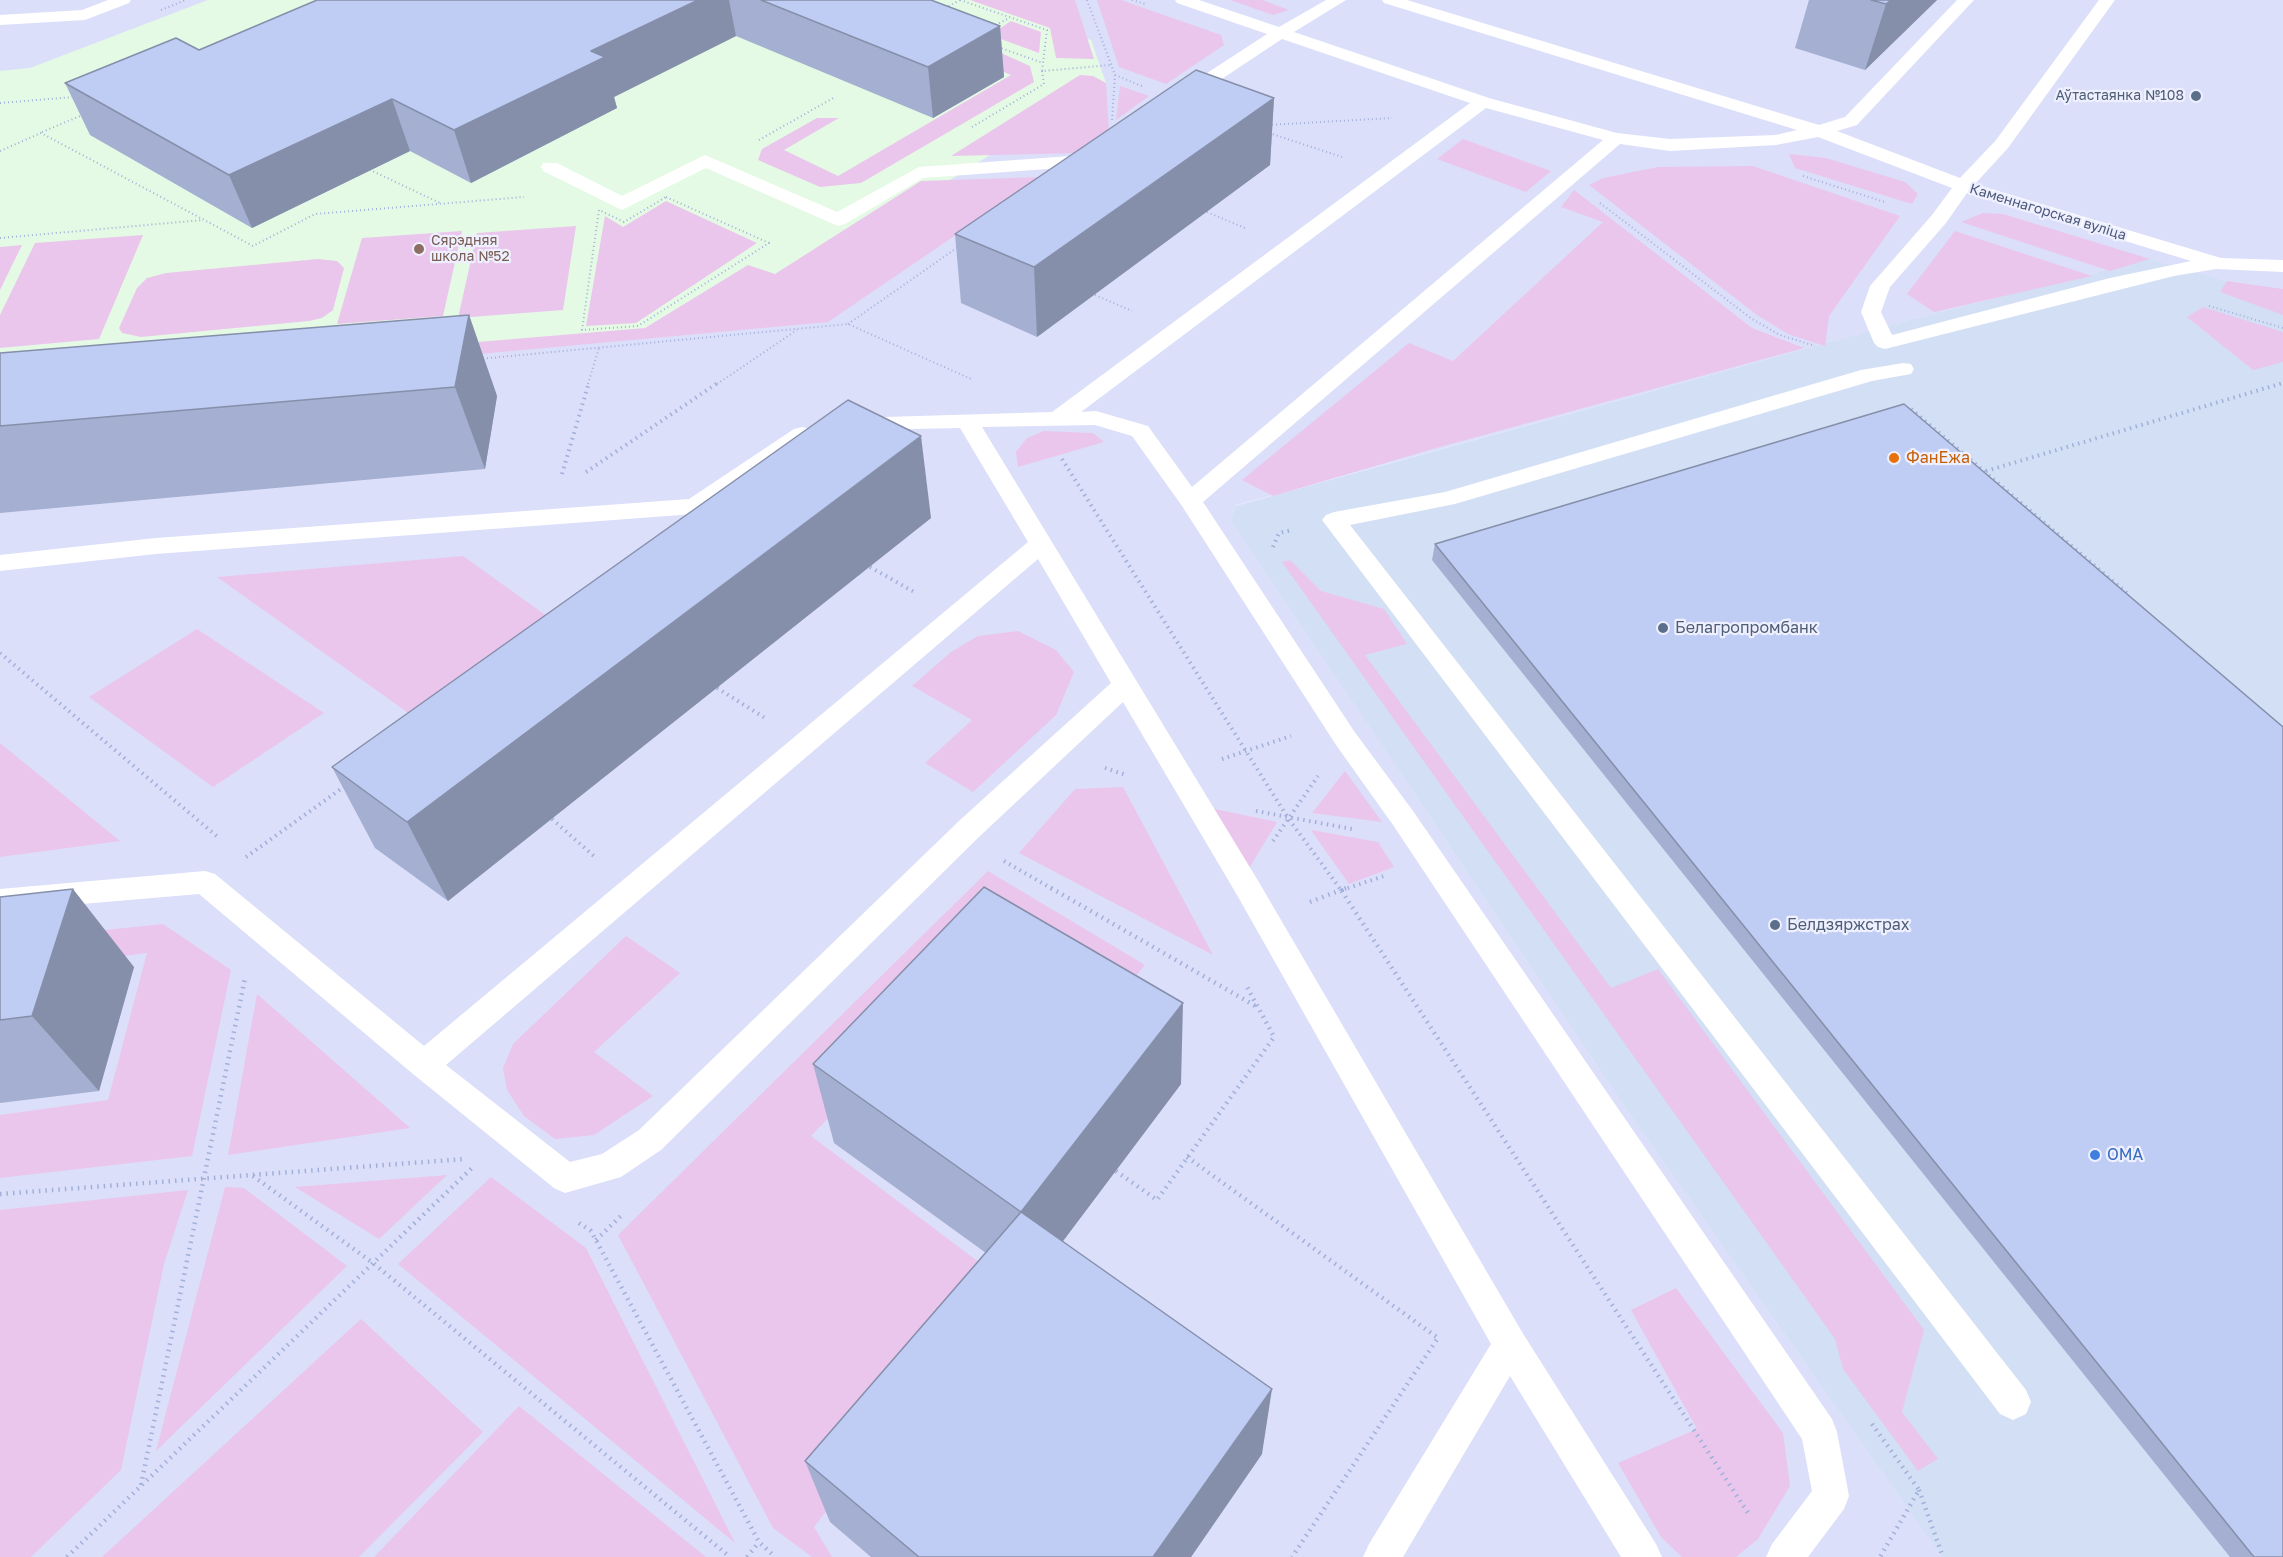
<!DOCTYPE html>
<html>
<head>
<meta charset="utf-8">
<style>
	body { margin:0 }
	canvas { display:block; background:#e8e9fd }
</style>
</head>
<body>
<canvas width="2283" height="1557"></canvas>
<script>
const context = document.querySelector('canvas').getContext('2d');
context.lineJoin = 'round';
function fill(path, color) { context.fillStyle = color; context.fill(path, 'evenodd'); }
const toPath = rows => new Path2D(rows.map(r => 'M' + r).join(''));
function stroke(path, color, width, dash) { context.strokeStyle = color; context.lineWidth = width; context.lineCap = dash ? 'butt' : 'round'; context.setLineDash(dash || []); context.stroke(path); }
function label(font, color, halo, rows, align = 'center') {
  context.font = font + ' "Golos Text",sans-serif'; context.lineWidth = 4.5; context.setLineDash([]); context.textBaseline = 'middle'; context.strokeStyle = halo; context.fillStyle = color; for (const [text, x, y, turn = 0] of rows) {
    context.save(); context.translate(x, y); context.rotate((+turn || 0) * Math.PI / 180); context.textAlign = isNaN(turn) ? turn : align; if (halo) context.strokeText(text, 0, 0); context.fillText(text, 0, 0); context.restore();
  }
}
fill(toPath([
	[0,0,2283,0,2283,289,2227,281,2150,259,1921,317,1236,505,1230,520,1634,1120,1942,1557,0,1557]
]), '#dcdffa');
fill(toPath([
	[2150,259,2227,281,2283,289,2283,1557,1942,1557,1634,1120,1230,520,1236,506,1921,317]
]), '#d3dff5');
fill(toPath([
	[208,0,977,0,1091,40,1106,83,712,328,0,392,0,71,30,68]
]), '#e5fae5');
fill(toPath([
	[970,0,1075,0,1094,59,1056,58,1050,28],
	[1097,0,1121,0,1221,35,1224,45,1166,84,1119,67],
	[1230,0,1262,0,1289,10,1273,15],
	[1011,21,1041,32,1039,53,990,35],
	[990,48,1030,66,1034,82,861,183,820,187,758,160,762,149,817,118,839,118,784,150,838,176,1011,75,969,57],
	[1080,75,1093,76,1106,83,1109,134,1080,153,951,156],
	[1120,86,1149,96,1116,120],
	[1463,139,1551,171,1526,192,1437,159],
	[1789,154,1826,158,1905,182,1918,194,1912,204,1795,168],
	[1753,166,1900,216,1829,316,1825,346,1788,334,1757,315,1589,185,1603,178,1658,167],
	[1041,177,828,322,0,398,0,382,645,328,748,265,775,274,921,181],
	[1574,190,1752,328,1804,348,1436,448,1273,496,1242,480,1409,343,1453,361,1603,222,1561,207],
	[666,201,757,243,636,323,586,326,605,216,623,227],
	[1983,213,2003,214,2150,259,2110,271,1961,222],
	[576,226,563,310,458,318,477,233],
	[462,231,443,316,337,324,362,238],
	[1955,231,2092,276,1934,312,1907,294],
	[143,235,99,339,0,348,0,315,35,243],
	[22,245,0,290,0,247],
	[318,259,337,261,344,268,333,310,322,318,309,321,141,337,122,333,119,328,137,288,147,278,166,273],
	[2227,281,2283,289,2283,315,2220,292],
	[2203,307,2283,332,2283,362,2253,370,2187,317],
	[1044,431,1093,433,1104,442,1018,467,1016,452,1027,438],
	[463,556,551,619,414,717,217,577],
	[1290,560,1321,591,1384,609,1407,644,1365,655,1611,988,1658,969,1924,1330,1902,1412,1938,1459,1918,1471,1843,1369,1835,1339,1282,562],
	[197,629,324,713,213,787,89,697],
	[1018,631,1056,650,1074,672,1056,715,973,792,925,763,972,720,912,686,951,652,978,636],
	[0,743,120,841,0,857],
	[1345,771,1382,822,1312,813],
	[1123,787,1213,955,1019,853,1075,789],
	[1210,808,1277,822,1248,870],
	[1311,830,1378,842,1394,867,1349,884],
	[988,871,1145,965,1104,1015,989,948,811,1136,1004,1281,814,1527,832,1557,812,1557,773,1528,618,1235],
	[163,924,231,970,192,1156,0,1178,0,1115,108,1100,147,953,76,962,86,932],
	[626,936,680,973,594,1052,653,1096,594,1135,555,1139,524,1116,507,1090,503,1068,513,1044],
	[257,994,410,1128,228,1155],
	[447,1175,379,1239,295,1187],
	[491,1177,586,1248,735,1543,398,1264],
	[225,1187,244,1188,347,1266,156,1451],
	[188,1190,164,1264,121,1470,31,1557,0,1557,0,1210],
	[1676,1288,1783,1433,1790,1486,1758,1539,1736,1557,1682,1557,1661,1537,1618,1463,1697,1429,1631,1310],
	[361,1319,483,1432,359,1557,102,1557],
	[519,1406,706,1557,374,1557]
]), '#eac6ec');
stroke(toPath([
	[960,0,1047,30,1042,71,1111,65],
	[1087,0,1115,75,1112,120],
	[1132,0,1145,4],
	[945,8,960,0],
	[161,10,186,0],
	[992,27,1009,18],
	[998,47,1043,63],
	[1115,75,1144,87],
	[0,103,74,97],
	[1268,125,1392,118],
	[972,127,1044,84,1042,71],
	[42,132,85,114],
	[1269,133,1342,157],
	[759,140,835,97],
	[0,151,41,133,253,246,315,214,524,197],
	[366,168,440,203],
	[1803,176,1885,202],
	[666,197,769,243,638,326,582,330,599,210,624,222,666,197],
	[1600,203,1752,319,1780,335,1815,346],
	[1207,212,1245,228],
	[0,238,203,220],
	[1095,295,1132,311],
	[2209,306,2283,328],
	[848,324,958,247],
	[479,359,848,324,971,379],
	[588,384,599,348],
	[717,384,797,330],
	[2280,384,2283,383]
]), '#a1b0d9', 2, [1, 3]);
stroke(toPath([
	[1911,409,2129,595],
	[1062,459,1288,818,1341,890],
	[1986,471,2283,383],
	[586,472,719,382],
	[562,474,589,382],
	[1273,547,1279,533,1292,530],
	[870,567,916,593],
	[0,653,219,838],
	[717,688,765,718],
	[1222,759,1291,736],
	[1105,768,1126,775],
	[1256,811,1352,829],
	[552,819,596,858],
	[1273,841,1318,776],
	[246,857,345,786],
	[1004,861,1054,890],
	[1342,890,1387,875]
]), '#a1b0d9', 4, [1.5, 4.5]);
stroke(toPath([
	[1051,888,1257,1007],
	[1346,888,1341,890,1750,1516],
	[1310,902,1341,890,1340,888],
	[1187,1157,1438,1338,1292,1557],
	[1116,1171,1157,1200,1274,1037,1246,985],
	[253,1176,373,1263,730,1557],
	[0,1194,464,1159],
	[579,1223,591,1231,759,1542,775,1557],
	[596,1240,623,1214],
	[1872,1424,1919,1490,1880,1557],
	[141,1485,245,978],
	[1919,1490,1943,1557],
	[67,1557,473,1167],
	[747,1557,759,1542]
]), '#a1b0d9', 4.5, [1.5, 5]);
fill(toPath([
	[108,0,131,0,129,3,85,20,0,25,0,15,82,10,108,0],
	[1175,0,1199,0,1279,27,1326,0,1346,0,1294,32,1489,98,1617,133,1670,139,1776,135,1797,130,1384,3,1382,0,1407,0,1819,125,1845,117,1957,0,1974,0,1857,125,1837,131,1960,178,1996,140,2099,0,2115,0,2008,148,1975,184,2221,258,2283,260,2283,272,2216,269,2174,276,1885,349,1878,347,1874,343,1861,312,1870,286,1932,215,1952,188,1818,137,1776,145,1670,151,1620,144,1203,502,1354,731,1413,811,1832,1419,1837,1432,1849,1496,1844,1509,1808,1557,1766,1557,1772,1544,1812,1491,1802,1439,1393,825,1336,745,1182,506,1132,436,1095,425,982,427,1257,879,1522,1332,1656,1544,1662,1557,1621,1557,1510,1376,1403,1557,1363,1557,1369,1544,1491,1344,1237,895,1123,702,980,836,661,1150,621,1177,565,1193,554,1188,413,1074,199,894,0,911,0,889,205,871,215,874,424,1046,1028,542,960,428,859,430,851,428,848,423,851,418,1052,412,1470,103,1282,39,1190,100,1178,100,1175,96,1178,92,1267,34,1177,3,1175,0],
	[1486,108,1603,140,1192,487,1148,426,1096,411,1081,412,1486,108],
	[1967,193,2191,261,2110,278,1892,335,1881,312,1890,287,1946,223,1967,193],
	[1038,559,1111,683,960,820,639,1130,602,1154,570,1162,446,1065,1038,559],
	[1094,150,1101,152,1103,156,1096,164,1089,166,923,178,845,224,838,226,706,168,622,210,543,171,541,167,543,163,557,163,622,196,705,155,837,212,919,167,1084,155,1094,150],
	[1903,363,1911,364,1914,369,1911,374,1872,381,1455,504,1350,525,2026,1390,2031,1402,2026,1414,2013,1420,2000,1414,1322,520,1326,515,1334,512,1445,492,1861,370,1903,363],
	[802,427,810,429,813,434,810,439,702,511,694,514,156,554,0,571,0,555,156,538,689,499,794,429,802,427]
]), '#fff');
fill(toPath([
	[317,0,931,0,1000,26,1004,77,933,118,736,36,614,97,617,108,471,183,410,151,252,228,90,135,65,83,199,50],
	[1809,0,1937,0,1865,70,1795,48],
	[1274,98,1270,165,1037,337,961,303,955,234],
	[469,315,497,396,485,469,0,513,0,353],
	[931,518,448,901,375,848,332,767],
	[1435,544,2283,1557,2230,1557,1432,560],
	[0,897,134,967,99,1091,0,1103],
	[813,1064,1181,1084,1063,1241,1262,1454,1191,1557,871,1557,830,1522,805,1461,986,1253,834,1143]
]), '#a4afd1');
fill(toPath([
	[698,0,729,0,736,36,614,97,617,108,471,183,454,130,591,51],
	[1891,0,1937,0,1865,70,1886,4],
	[1000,26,1004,77,933,118,928,67],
	[1274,98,1270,165,1037,337,1034,267],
	[392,99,410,151,252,228,229,175],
	[469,315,497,396,485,469,455,387],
	[921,436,931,518,448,901,407,822],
	[73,889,134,967,99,1091,32,1016],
	[1183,1003,1181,1084,1030,1285,1021,1212],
	[1272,1389,1262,1454,1191,1557,1153,1557]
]), '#868faa');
const building = toPath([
	[317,0,698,0,591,51,605,57,454,130,392,99,229,175,65,83,176,38,199,50,317,0],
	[761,0,931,0,1000,26,928,67,761,0],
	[1871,0,1891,0,1886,4,1871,0],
	[1196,70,1274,98,1034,267,955,234,1196,70],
	[469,315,455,387,0,426,0,353,469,315],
	[848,400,921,436,407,822,332,767,848,400],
	[1904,404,2283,727,2283,1557,2254,1557,1435,544,1904,404],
	[984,887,1183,1003,1021,1212,813,1064,984,887],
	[73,889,32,1016,0,1020,0,897,73,889],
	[1021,1212,1272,1389,1153,1557,919,1557,805,1461,1021,1212]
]);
fill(building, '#bfccf3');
stroke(building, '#868faa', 1.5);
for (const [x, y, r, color] of [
	[2196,96,6,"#5c6f8a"],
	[419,249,6,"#8d6e63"],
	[1894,458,6,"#e8710a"],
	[1663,628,6,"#5c6f8a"],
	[1775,925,6,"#5c6f8a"],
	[2095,1155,6,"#3f7fe0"]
]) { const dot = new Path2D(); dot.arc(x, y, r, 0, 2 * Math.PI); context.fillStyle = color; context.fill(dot); stroke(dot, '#eff0ff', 2); }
label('14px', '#4e5e75', '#eff0ff', [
	["Аўтастаянка №108",2184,96]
], 'right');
label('14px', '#4b5879', '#eff0ff', [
	["Каменнагорская вуліца",2048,212,17]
]);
label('14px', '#785e54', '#eff0ff', [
	["Сярэдняя",431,241],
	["школа №52",431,257]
], 'left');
label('16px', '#c56008', '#eff0ff', [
	["ФанЕжа",1906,458]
], 'left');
label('16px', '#4e5e75', '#eff0ff', [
	["Белагропромбанк",1675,628],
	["Белдзяржстрах",1787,925]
], 'left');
label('16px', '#366cbe', '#eff0ff', [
	["ОМА",2107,1155]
], 'left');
</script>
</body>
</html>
